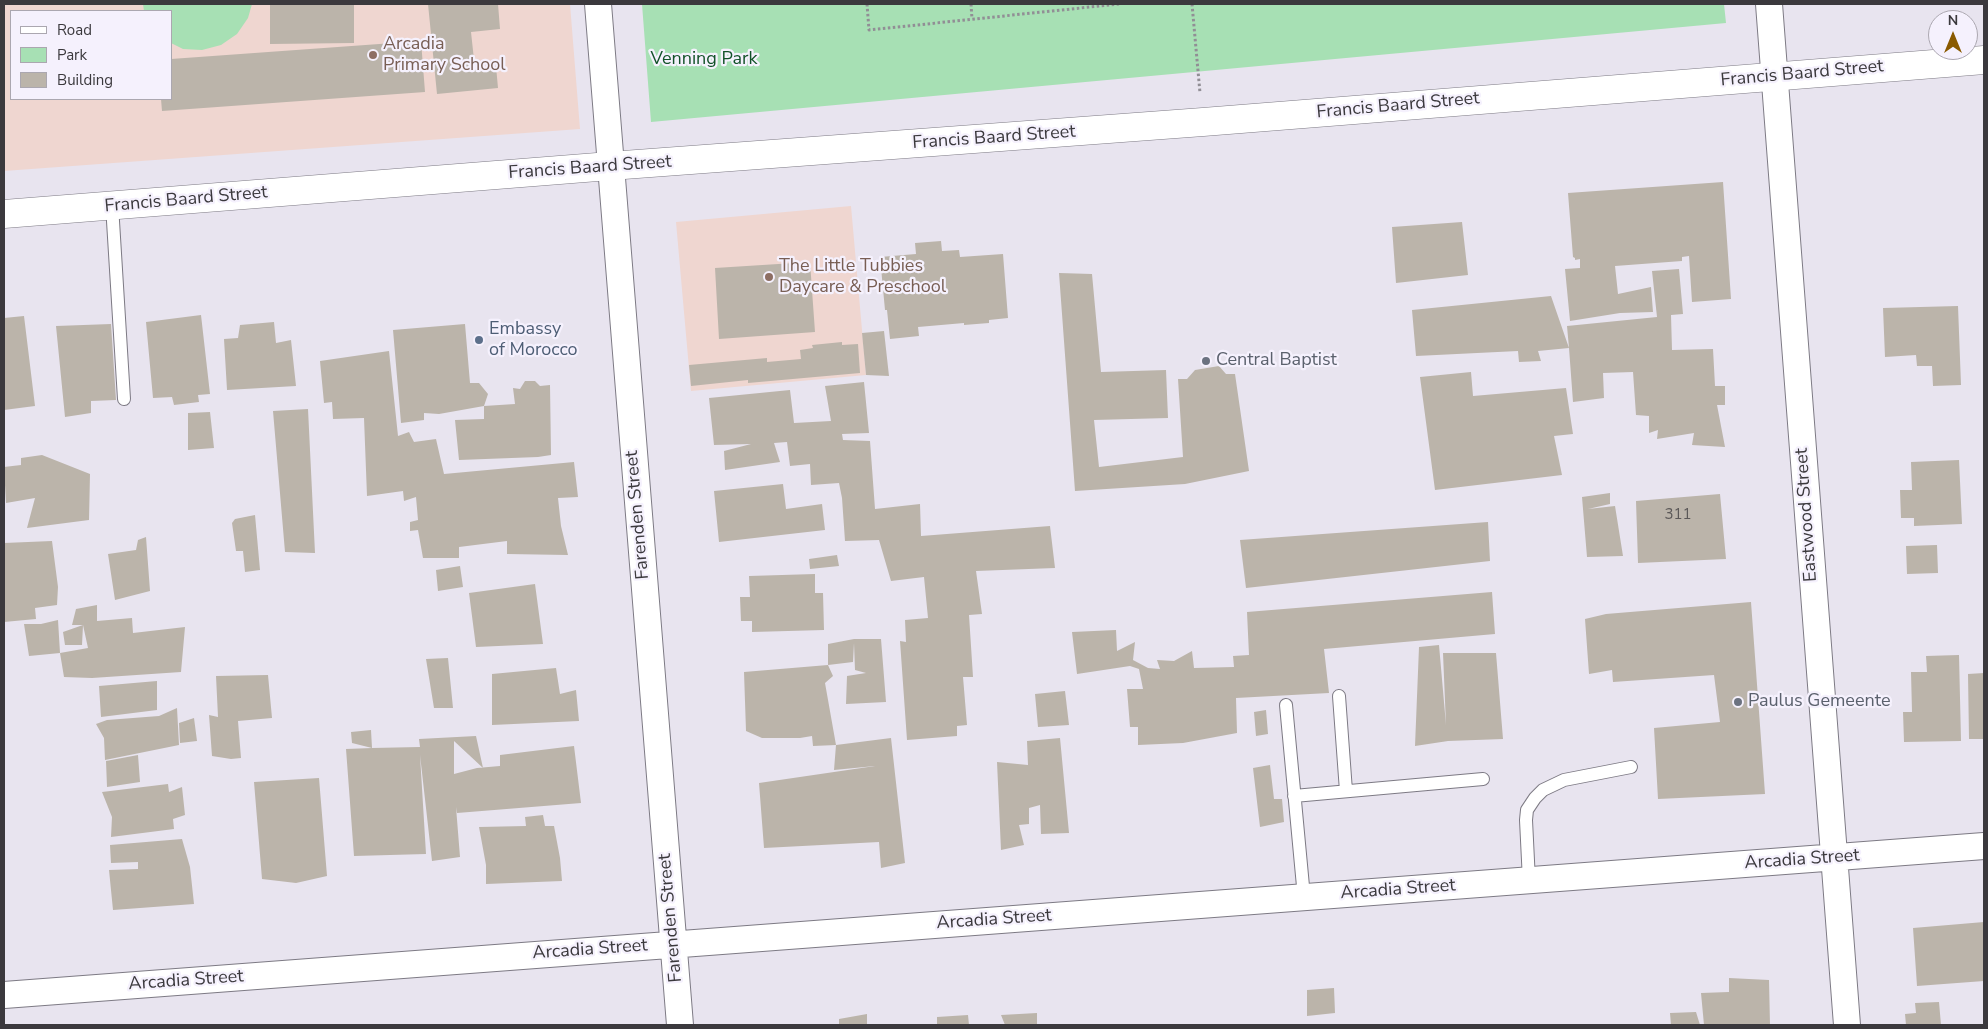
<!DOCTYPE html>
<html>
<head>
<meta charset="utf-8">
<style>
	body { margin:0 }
	#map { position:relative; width:1988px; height:1029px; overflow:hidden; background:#e8e4ef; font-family:"Nunito Sans",sans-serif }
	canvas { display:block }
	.frame { position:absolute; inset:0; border:5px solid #3b393d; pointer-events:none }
	.legend { position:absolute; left:10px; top:10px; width:162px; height:90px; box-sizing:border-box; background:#f5f1fd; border:1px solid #aba7b0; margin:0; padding:6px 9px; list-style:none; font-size:15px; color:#3b393d }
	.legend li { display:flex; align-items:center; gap:10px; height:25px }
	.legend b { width:25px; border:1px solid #aba7b0 }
	.north { position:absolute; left:1928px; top:10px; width:50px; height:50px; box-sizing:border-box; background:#f5f1fd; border:1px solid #aba7b0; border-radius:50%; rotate:0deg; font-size:14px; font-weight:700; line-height:20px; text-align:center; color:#3b393d }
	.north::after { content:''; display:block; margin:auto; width:18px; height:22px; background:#8a5a00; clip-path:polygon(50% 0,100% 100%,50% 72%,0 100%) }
</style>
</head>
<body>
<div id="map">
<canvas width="1988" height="1029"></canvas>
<div class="frame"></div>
<ul class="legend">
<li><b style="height:6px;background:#fff"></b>Road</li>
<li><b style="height:14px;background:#a7e0b4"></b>Park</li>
<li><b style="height:14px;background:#bbb4aa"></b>Building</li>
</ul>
<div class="north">N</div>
</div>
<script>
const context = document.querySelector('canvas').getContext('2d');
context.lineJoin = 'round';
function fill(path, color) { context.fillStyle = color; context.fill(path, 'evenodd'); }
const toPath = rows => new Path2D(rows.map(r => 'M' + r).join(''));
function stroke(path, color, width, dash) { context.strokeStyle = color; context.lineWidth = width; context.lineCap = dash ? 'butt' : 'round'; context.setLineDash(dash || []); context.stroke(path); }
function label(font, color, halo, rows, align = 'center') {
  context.font = font + ' "Nunito Sans",sans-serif'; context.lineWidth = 4.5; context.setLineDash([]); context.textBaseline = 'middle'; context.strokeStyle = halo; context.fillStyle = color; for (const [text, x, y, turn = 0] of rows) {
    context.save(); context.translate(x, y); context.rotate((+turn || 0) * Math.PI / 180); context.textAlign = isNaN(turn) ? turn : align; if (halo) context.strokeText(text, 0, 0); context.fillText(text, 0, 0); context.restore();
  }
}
fill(toPath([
	[4,4,570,4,580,129,4,171],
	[11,11,171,11,171,99,11,99],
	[851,206,866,375,691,391,676,222]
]), '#efd6d0');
fill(toPath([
	[143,4,252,4,248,18,237,34,221,45,202,50,183,49,171,43,171,11,144,11],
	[642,4,1724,4,1726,23,651,122]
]), '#a7e0b4');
fill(toPath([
	[270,4,354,4,354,43,270,44],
	[428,4,498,4,500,29,471,32,475,69,496,66,498,88,437,94],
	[421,41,425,92,162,111,161,99,171,99,171,59],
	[1723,182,1731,299,1692,302,1689,256,1682,257,1682,261,1615,266,1618,294,1651,287,1653,312,1620,313,1570,321,1565,269,1580,268,1580,259,1575,260,1575,258,1573,257,1568,193],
	[1462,222,1468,275,1396,283,1392,227],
	[941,241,942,251,959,250,960,257,1003,254,1008,318,989,320,989,323,964,325,964,323,918,327,919,336,890,339,887,310,885,310,880,257,916,254,915,243],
	[810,262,815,332,719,339,715,268],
	[1679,269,1683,314,1671,315,1672,350,1713,349,1715,386,1725,386,1725,405,1717,405,1725,447,1692,445,1694,433,1657,439,1658,430,1649,433,1649,416,1636,415,1633,372,1603,373,1604,398,1573,402,1569,348,1538,351,1541,361,1519,362,1518,351,1416,356,1412,310,1551,296,1569,348,1567,326,1657,317,1652,271],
	[1059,273,1092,274,1101,372,1166,370,1168,418,1094,420,1099,467,1183,457,1178,379,1187,379,1195,370,1219,366,1226,374,1235,374,1249,471,1185,484,1075,491],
	[1958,306,1961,385,1933,386,1932,366,1917,366,1916,355,1885,357,1883,308],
	[201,315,210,394,198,395,199,402,174,405,172,397,153,398,146,322],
	[24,316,35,406,4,410,4,318],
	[274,322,276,343,291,340,296,386,227,390,224,339,238,338,240,325],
	[111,324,116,400,91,401,91,413,65,417,56,326],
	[465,324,470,383,479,383,488,394,484,406,439,414,424,413,424,420,401,423,393,330],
	[884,331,889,376,866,375,862,333],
	[842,342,842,345,858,344,860,373,748,383,748,380,691,386,689,365,767,358,767,362,801,359,800,350,813,348,812,345],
	[389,351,398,436,409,432,414,442,436,439,444,474,574,462,578,497,558,498,561,526,568,555,507,554,507,541,459,547,459,558,423,558,418,530,410,531,410,522,418,520,416,497,404,501,403,491,367,496,364,418,333,419,332,402,324,403,320,361],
	[1471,372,1473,396,1566,388,1573,434,1554,436,1562,475,1435,490,1420,377],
	[525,381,535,381,540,386,550,385,551,455,538,457,459,460,455,420,484,419,484,406,515,404,513,388,520,389],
	[864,382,869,433,842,434,843,440,870,441,875,509,920,504,921,536,1050,526,1055,568,976,571,982,614,969,615,973,677,963,677,967,725,957,726,957,736,907,740,900,641,906,642,905,620,928,618,924,577,891,581,879,540,845,541,842,498,839,483,811,485,810,464,790,466,787,442,774,443,780,462,725,470,724,451,751,444,714,445,709,398,790,390,794,423,831,421,825,386],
	[308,409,315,553,285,552,273,411],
	[210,412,214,448,188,450,188,413],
	[42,455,90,474,89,520,27,528,35,498,6,503,4,467,21,465,21,458],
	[1959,460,1962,524,1914,526,1914,518,1901,518,1900,490,1912,490,1911,462],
	[783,484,786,509,822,504,825,530,719,542,714,491],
	[1610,493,1610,504,1588,509,1615,506,1623,556,1587,557,1582,497],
	[1720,494,1726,559,1638,563,1636,501],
	[255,515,260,570,245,572,243,551,236,551,232,523,235,519],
	[1488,522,1490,561,1246,588,1240,540],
	[146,537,150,591,115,600,108,554,136,550,138,540],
	[52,541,58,587,57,605,35,608,36,619,4,622,4,543],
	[1937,545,1938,573,1907,574,1906,546],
	[837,555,839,566,810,569,809,559],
	[460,566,463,587,438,591,436,570],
	[815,574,815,593,823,593,824,630,752,632,752,621,741,621,740,597,750,597,749,576],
	[535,584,543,644,476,647,469,593],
	[1492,592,1495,634,1324,649,1329,693,1236,698,1237,733,1183,743,1138,745,1138,727,1130,727,1127,689,1143,689,1139,669,1130,666,1077,674,1072,632,1116,630,1117,651,1135,642,1133,660,1148,668,1160,669,1157,660,1174,661,1192,651,1194,668,1234,667,1233,656,1249,655,1247,612],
	[1751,602,1765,794,1658,799,1654,728,1720,722,1714,675,1613,682,1612,670,1589,674,1585,619,1606,614],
	[97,605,97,621,132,618,133,633,185,627,181,672,92,678,64,677,60,653,88,648,83,625,82,645,65,645,63,632,83,625,72,625,76,609],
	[58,620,60,653,29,656,24,624,41,624],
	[854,639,881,639,886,702,846,704,847,676,866,673,855,670,854,643,853,662,828,665,833,676,825,683,836,745,813,746,812,736,800,738,762,738,746,731,744,672,828,665,828,644],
	[1439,645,1446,725,1443,653,1496,653,1503,739,1448,741,1415,746,1419,647],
	[1959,655,1961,741,1904,742,1903,712,1912,712,1911,672,1927,672,1926,656],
	[448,658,453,708,434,708,426,659],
	[556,668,560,694,576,690,579,721,492,725,492,674],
	[1984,673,1984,739,1969,739,1968,674],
	[268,675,272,718,238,721,241,758,231,759,212,756,209,715,218,717,216,676],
	[157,681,157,710,101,717,99,686],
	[1065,691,1069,725,1038,727,1035,694],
	[177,708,179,745,105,760,104,738,96,724,107,720,159,716],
	[1266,710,1268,734,1256,736,1254,712],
	[194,718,197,741,180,743,179,723],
	[371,730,372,748,420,747,419,739,476,736,483,768,454,741,454,774,477,768,500,766,500,755,574,746,581,803,457,813,456,807,460,857,432,861,420,755,426,854,354,856,346,749,372,748,352,743,351,732],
	[891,738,905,863,881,868,879,842,764,848,759,783,875,766,834,770,836,745],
	[1060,738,1069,833,1041,834,1040,805,1029,808,1029,824,1019,825,1024,845,1001,850,997,762,1028,765,1027,741],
	[138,755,140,782,107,787,106,761],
	[1270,765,1274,799,1282,799,1284,822,1260,827,1253,768],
	[319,778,327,876,296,883,262,879,254,782],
	[168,784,169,792,182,787,185,815,173,819,174,829,111,837,112,817,102,792],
	[543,815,545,826,554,826,560,858,562,881,486,884,486,865,479,827,526,826,525,817],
	[182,839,190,867,194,904,113,910,109,870,138,869,138,862,111,863,110,845],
	[1984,922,1984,981,1917,986,1913,928],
	[1729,978,1769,980,1770,1025,1704,1025,1701,993,1729,992],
	[1334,988,1335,1013,1307,1016,1307,990],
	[1939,1002,1941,1025,1906,1025,1905,1014,1916,1013,1915,1003],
	[1696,1012,1700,1025,1671,1025,1670,1013],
	[1037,1013,1037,1025,1005,1025,1001,1015],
	[867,1014,867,1025,839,1025,839,1019],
	[968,1015,969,1025,937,1025,937,1017]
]), '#bbb4aa');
const service = toPath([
	[112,205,124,399],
	[1339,696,1346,791],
	[1286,705,1304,897],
	[1294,796,1483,779],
	[1529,881,1526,820,1527,810,1535,798,1543,790,1564,780,1631,767]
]);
const minor = toPath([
	[598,4,680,1025],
	[1769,4,1847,1025],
	[4,995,1984,846]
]);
const primary = toPath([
	[4,214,610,166,1203,122,1984,60]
]);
stroke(service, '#7d7a84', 14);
stroke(minor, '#7d7a84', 28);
stroke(primary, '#7d7a84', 29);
stroke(toPath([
	[867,4,869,30,1119,4],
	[971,4,972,19],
	[1192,4,1200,93]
]), '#918e95', 3, [2.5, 2.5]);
stroke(service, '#fff', 12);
stroke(minor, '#fff', 26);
stroke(primary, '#fff', 28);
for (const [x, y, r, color] of [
	[373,55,5,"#8d6e63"],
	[769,277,5,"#8d6e63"],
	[479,340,5,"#5c6f8a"],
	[1206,361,5,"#6b7280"],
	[1738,702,5,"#6b7280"]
]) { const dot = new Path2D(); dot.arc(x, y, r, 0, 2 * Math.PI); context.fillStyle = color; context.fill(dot); stroke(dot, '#f5f1fd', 2); }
label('15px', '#5b5858', null, [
	["311",1678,515]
]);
label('18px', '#785e54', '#f5f1fd', [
	["Arcadia",383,45],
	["Primary School",383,66],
	["The Little Tubbies",779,267],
	["Daycare & Preschool",779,288]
], 'left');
label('18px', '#125229', '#f5f1fd', [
	["Venning Park",704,60]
]);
label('18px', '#3b393d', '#f5f1fd', [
	["Francis Baard Street",1802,74,-5],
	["Francis Baard Street",1398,106,-5],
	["Francis Baard Street",994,138,-4],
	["Francis Baard Street",590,168,-4],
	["Francis Baard Street",186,200,-5],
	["Farenden Street",638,515,-95],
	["Eastwood Street",1807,515,-94],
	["Arcadia Street",1802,860,-4],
	["Arcadia Street",1398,890,-4],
	["Farenden Street",671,918,-95],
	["Arcadia Street",994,920,-4],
	["Arcadia Street",590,950,-4],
	["Arcadia Street",186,981,-4]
]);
label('18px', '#4e5e75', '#f5f1fd', [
	["Embassy",489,330],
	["of Morocco",489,351]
], 'left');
label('18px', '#5b616d', '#f5f1fd', [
	["Central Baptist",1216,361],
	["Paulus Gemeente",1748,702]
], 'left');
</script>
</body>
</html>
